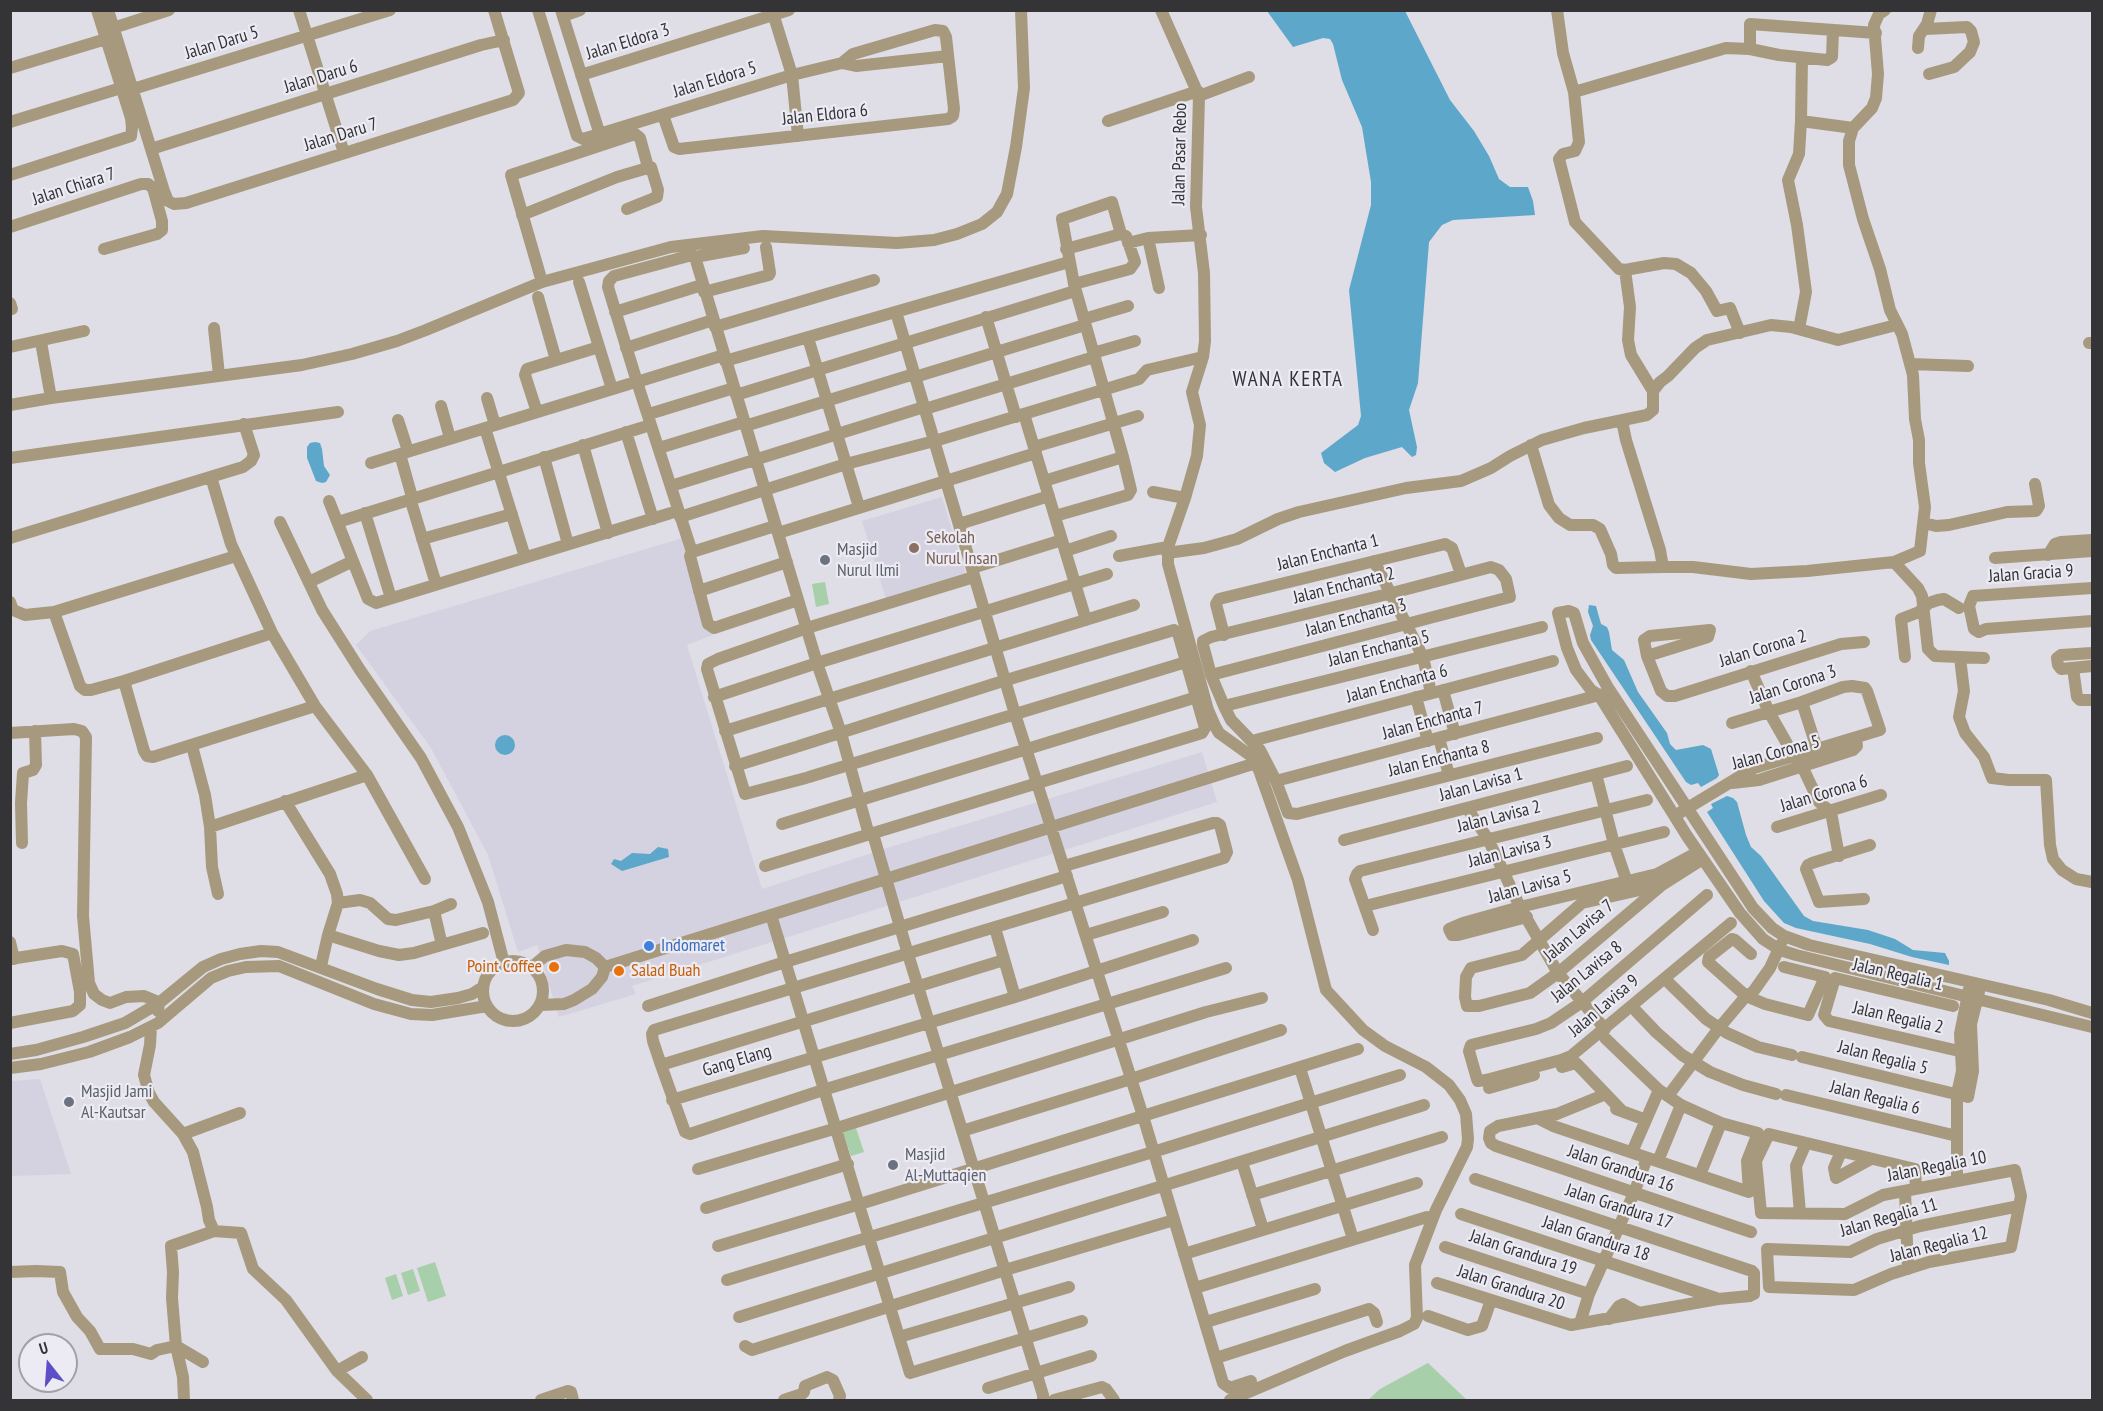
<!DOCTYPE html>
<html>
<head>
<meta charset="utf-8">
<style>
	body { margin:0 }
	#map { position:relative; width:2103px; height:1411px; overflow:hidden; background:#dfdde5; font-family:"PT Sans Narrow",sans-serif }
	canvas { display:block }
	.frame { position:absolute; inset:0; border:12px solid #343437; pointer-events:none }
	.north { position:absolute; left:18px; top:1333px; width:60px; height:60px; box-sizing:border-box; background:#eceaf2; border:2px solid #a2a1a7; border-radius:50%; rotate:343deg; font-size:16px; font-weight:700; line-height:24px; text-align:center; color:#343437 }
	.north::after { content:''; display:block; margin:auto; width:21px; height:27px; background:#5c4ec6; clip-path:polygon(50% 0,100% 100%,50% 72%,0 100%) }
</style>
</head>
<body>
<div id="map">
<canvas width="2103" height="1411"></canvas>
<div class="frame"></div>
<div class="north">U</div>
</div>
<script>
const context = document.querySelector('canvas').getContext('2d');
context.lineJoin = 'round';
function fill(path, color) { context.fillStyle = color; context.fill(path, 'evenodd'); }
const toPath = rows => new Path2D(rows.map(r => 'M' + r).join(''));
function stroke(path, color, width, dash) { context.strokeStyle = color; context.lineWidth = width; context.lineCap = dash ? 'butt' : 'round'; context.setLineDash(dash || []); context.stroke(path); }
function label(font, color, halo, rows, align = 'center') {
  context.font = font + ' "PT Sans Narrow",sans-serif'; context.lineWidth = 4.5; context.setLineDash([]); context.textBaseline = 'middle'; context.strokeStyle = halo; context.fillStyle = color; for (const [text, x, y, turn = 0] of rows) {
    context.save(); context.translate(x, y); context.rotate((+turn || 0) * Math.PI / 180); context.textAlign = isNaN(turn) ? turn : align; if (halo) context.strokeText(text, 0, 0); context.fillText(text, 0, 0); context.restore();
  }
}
fill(toPath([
	[942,497,966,575,886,599,862,521],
	[683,538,713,635,687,645,762,889,887,848,1202,752,1217,802,632,986,636,994,559,1017,537,945,518,952,488,855,431,748,356,645,370,631],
	[40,1079,71,1174,11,1176,11,1081]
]), '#d4d2e1');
fill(toPath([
	[825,582,829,604,816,607,812,584],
	[856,1128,864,1152,851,1156,843,1132],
	[435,1262,446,1296,428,1302,417,1268],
	[413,1269,420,1291,408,1295,401,1273],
	[396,1274,403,1296,392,1300,385,1278],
	[1428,1363,1467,1400,1368,1400,1380,1389]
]), '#a7cfaa');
fill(toPath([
	[1267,11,1405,11,1450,100,1474,131,1489,156,1499,179,1510,187,1528,187,1533,201,1535,215,1453,220,1442,225,1429,242,1418,383,1409,410,1417,447,1416,455,1412,457,1402,447,1365,458,1335,472,1324,463,1321,453,1358,425,1361,416,1349,290,1371,205,1371,182,1362,127,1342,80,1333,44,1330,39,1323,38,1293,47],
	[315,442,320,443,322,449,324,466,330,475,326,482,322,483,316,481,307,458,307,447,310,443],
	[1589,605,1596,606,1601,624,1607,627,1609,632,1612,650,1624,660,1638,692,1667,733,1670,744,1676,750,1703,745,1711,749,1719,775,1717,778,1701,787,1698,783,1691,785,1686,782,1591,640,1590,635,1593,626,1588,612],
	'495 745a10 10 0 1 1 20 0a10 10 0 1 1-20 0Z',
	[1727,796,1733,798,1737,802,1746,835,1751,847,1761,856,1804,916,1813,921,1868,930,1895,939,1913,950,1945,953,1949,961,1949,965,1912,957,1870,944,1796,928,1784,923,1764,901,1707,812,1713,808,1711,804],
	[658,847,668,849,669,857,622,871,611,864,614,859,621,861,632,853,650,854]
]), '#5ca7ca');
stroke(toPath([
	[108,10,164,191,168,201,174,204,186,203,513,100,519,93,494,10],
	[299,10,344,153],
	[538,10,577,136,583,139,792,75,842,63,853,54,935,30,943,31,946,37,954,109,953,116,948,119,679,149,674,147,663,115],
	[561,10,600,135],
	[772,10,792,75,798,136],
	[1161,10,1199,96,1196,207,1204,273,1205,341,1203,357,1192,392,1200,425,1197,456,1185,498,1168,547,1168,564,1208,710,1215,726,1219,733,1251,756,1259,770,1298,880,1326,990,1363,1030,1385,1046,1426,1067,1449,1085,1460,1100,1466,1114,1468,1139,1467,1147,1436,1210,1415,1265,1417,1318,1414,1324,1400,1331,1345,1351,1230,1400],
	[1557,10,1563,53,1574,92,1579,142,1575,151,1563,154,1559,159,1575,222,1619,269,1625,270,1664,263,1676,264,1691,273,1706,291,1717,311,1730,308,1740,333],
	[563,16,580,10],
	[113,28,169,10],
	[1925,29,1967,27,1971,31,1974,42,1970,52,1954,67,1929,74],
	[1918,48,1919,36,1927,24,1931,10],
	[1750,49,1750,24,1876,33],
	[1802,58,1801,121,1853,128],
	[842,63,856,66,948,56],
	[10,68,106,39],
	[581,75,789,10],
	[133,89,390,10],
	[1574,92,1726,48,1750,49,1779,55,1827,60,1832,57,1833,30],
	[1199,96,1249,77],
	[1108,121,1198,91],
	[10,122,121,88],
	[151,149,481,45,504,40],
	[10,175,131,136,132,128,131,118,97,10],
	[522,215,617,177,651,167,658,190,657,197,627,209],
	[10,227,141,184,148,184,153,188,162,221,162,230,157,234,104,249],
	[1148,238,1159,288],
	[1128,243,1148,238,1201,235],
	[1066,249,1121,234,1126,236,1135,262,1130,269,1074,284],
	[695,257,744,248],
	[1625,270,1630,307,1628,340,1631,355,1653,391],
	[542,282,511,175,635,134,640,138,648,167],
	[579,282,612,389],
	[704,292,769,275,770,273,766,247],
	[538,297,556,360],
	[10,303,12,309],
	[615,312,702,285],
	[896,312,1015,714,1143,1116,1223,1383,1230,1388,1251,1381],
	[986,317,1016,417],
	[1084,319,1128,306],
	[715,327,874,280],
	[214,328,219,375],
	[1799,329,1806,292,1797,225,1788,180,1799,154,1801,121],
	[808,338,859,507],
	[41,342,51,398],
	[2089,343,2092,343],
	[10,347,84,331],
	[626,348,713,320],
	[1093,353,1135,341],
	[724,355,637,382,692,552,690,556,708,624,714,628,798,600],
	[725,361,1069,262],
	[1910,364,1968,366],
	[915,377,1085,325],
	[637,382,608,287,609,281,614,276,692,255,695,257,817,663,841,733,869,835],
	[736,395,1075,291],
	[487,398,495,425],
	[10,405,51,398,302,365,352,354,397,341,426,330,542,282,671,247,763,236,897,243,934,240,957,234,982,224,997,212,1007,194,1016,147,1024,88,1021,10],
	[441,406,450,438],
	[925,409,1094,357],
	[537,412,525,375,527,369,599,347],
	[649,414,734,388],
	[1024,414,1086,620],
	[398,420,408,451],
	[1622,421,1626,440,1660,550,1663,567,1693,567,1751,574,1807,571,1894,562,1920,551,1925,507,1919,463,1919,440,1915,419,1913,375,1902,334,1890,310,1880,269,1863,219,1849,165,1849,141,1853,128,1872,108,1876,98,1878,74,1874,25,1879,14,1885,10],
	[745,426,914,374],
	[485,428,525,557],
	[626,432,653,519],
	[583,445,608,533],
	[1531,445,1549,505,1559,518,1570,525,1593,525,1600,529,1611,554,1613,565,1616,568,1663,567],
	[1034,447,1138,416],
	[659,448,744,422],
	[400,454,412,497],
	[544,457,568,544],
	[10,458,338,412],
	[371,463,629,384],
	[211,477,231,544,272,633,315,706,367,775,425,879],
	[1044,481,1123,457],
	[671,486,924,407],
	[1153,492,1185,498],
	[410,498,436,584],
	[329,501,368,599,376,603,671,513],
	[365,513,391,598],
	[1055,516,1128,495,1131,490,1123,457,1074,284,1062,219,1112,202,1121,234],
	[680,517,846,464,938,440,1139,379,1147,370,1203,357],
	[280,522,322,610,360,670,421,758,458,827,488,902,504,963],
	[338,522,644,427],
	[1924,523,1936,526,1949,525,2007,512,2036,511,2039,506,2035,484],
	[959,524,1049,496],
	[778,533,1036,453],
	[10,538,243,467,251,461,254,455,244,424],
	[422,539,512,514],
	[1065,551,1111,536],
	[692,552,775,526],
	[1167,553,1204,548,1237,539,1278,519,1299,512,1406,488,1461,481,1491,468,1510,456,1542,440,1584,428,1647,415,1653,410,1653,391,1660,382,1668,376,1695,348,1707,340,1771,325,1791,327,1838,340,1896,325],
	[2048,555,2055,544,2061,542,2092,540],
	[1119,556,1168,547],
	[1995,558,2092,551],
	[1374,561,1423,657,1431,693],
	[1894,562,1918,588,1922,596,1928,649,1935,656,1984,658],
	[972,568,1062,540],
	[309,582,353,561],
	[2092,588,1973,596,1969,606,1974,629,1979,632,1986,629,2092,621],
	[699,591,787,562],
	[10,602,13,610,25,615,54,612,236,556],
	[54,612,80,686,85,690,91,690,124,681,272,633],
	[1224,635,1216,604,1219,599,1223,598,1445,544,1452,548,1461,574],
	[2092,653,2061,655,2057,658,2058,665,2061,669,2092,666],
	[1647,656,1708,637,1710,630,1650,636,1644,640,1647,656,1661,691,1667,696,1675,696,1841,644,1864,642],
	[1905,657,1901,619,1919,612,1929,603,1938,600,1944,599,1959,608],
	[1960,658,1964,691,1959,717,1965,733,1984,757,1992,778,2009,780,2046,780,2050,845,2053,859,2062,870,2076,879,2092,882],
	[2073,668,2077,697,2080,700,2092,700],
	[1751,671,1769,712,1794,756,1802,766,1819,802,1831,812,1839,856],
	[1211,675,1510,597,1506,579,1499,570,1491,567,1392,593,1211,637,1203,641,1203,645,1211,675,1224,706,1231,720,1260,750,1276,781,1288,813,1297,814,1597,738],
	[124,681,144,751,147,756,153,757,315,706],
	[1443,690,1455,734],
	[714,697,817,663,1107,574],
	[1416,697,1428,741],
	[1802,702,1817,749],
	[1224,706,1542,627],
	[725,731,1134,605],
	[10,733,74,729,82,731,86,737,83,916,89,983,94,994,102,1000,110,1003,126,997,144,996,156,1001,159,1003,158,1011],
	[1439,738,1449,775],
	[1252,741,1553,661],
	[192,746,205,795,210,827,212,867,218,894],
	[735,766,796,747],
	[1596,774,1614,844,1629,888],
	[809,777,1186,662],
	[806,778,745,794,707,669,708,664,718,659,807,628,974,577],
	[1276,781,1603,694],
	[1732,783,1759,780,1853,750,1857,746,1856,738],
	[285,801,330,874,337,894,338,903,328,935,379,951,399,955,414,953,483,933],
	[1467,808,1488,839,1520,907,1558,973,1605,1029],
	[1681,812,1754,768,1880,730,1867,691,1865,688,1852,686,1843,687,1802,702,1732,723],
	[782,824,1197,697],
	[210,827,367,775],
	[1777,827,1881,795],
	[873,834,908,954,1043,1395,1043,1400],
	[1344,840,1627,766],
	[22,843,21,803,23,773,33,770,36,765,35,731],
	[765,866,1202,733,1205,728,1178,633,1174,630,1003,681,799,746],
	[1064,866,1213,823,1217,823,1220,825,1227,852,1224,858,654,1030,652,1034,653,1041,661,1065,685,1132,690,1134,823,1090,1226,968],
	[1662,885,1582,903,1522,955,1471,968,1466,977,1465,997,1467,1006,1479,1006,1530,993,1558,973,1662,885,1703,859],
	[1707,895,1582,1002,1551,1023,1536,1029,1471,1045,1469,1051,1477,1079,1478,1081,1486,1080,1561,1060,1571,1056,1731,923],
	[1864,899,1819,902,1806,869,1808,865,1812,863,1870,845],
	[338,903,360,900,370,903,388,919,396,920,434,911,442,945],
	[1365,906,1664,832],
	[434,911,451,904],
	[771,915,910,1373,1082,1321],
	[1527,917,1458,935,1452,935,1449,929,1463,923,1520,907,1657,874,1698,852],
	[995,928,1015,997],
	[1373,930,1355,879,1357,874,1360,871,1647,800],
	[1086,935,1163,912],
	[10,942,14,959],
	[1751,954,1735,940,1732,939,1709,957,1708,962,1746,996,1765,1004,1808,1015,1825,977,1784,967],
	[10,959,62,951,73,954,80,992,80,1005,73,1011,10,1023],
	'483 991a30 30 0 1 1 60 0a30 30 0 1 1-60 0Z',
	[321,966,328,935],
	[532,967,545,956,566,950,585,952,596,958,605,967],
	[605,967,1256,763],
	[1669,983,1706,1019,1727,1033,1758,1047,1792,1055],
	[540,1005,564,1004,574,1000,592,989,602,977,605,967],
	[648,1006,785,962,1067,876],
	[1953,1006,1835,978,1824,1015,1829,1021,1972,1054],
	[1636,1011,1656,1032,1682,1055,1710,1072,1743,1085,1776,1094],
	[2092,1013,2049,1000,1809,945,1784,936,1772,928,1753,908,1736,882,1607,686,1583,643,1574,613,1569,611,1558,613,1567,648,1576,670,1591,690,1599,695,1687,836,1740,913,1763,939,1780,950,1796,955,2092,1027],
	[151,1027,150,1045,144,1075,149,1093,154,1102,183,1134,193,1152,207,1207,209,1220,214,1231,241,1233,253,1269,286,1300,337,1371,362,1357],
	[10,1054,36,1050,83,1037,125,1023,159,1003,203,967,221,959,240,954,261,951,278,952,377,989,412,1000,431,1002,458,998,472,994,483,987],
	[1802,1057,1968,1097,1973,1071,1971,1024,1979,992],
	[661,1065,1004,960],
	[1562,1067,1576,1063,1622,1111],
	[10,1068,41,1064,89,1052,130,1037,158,1023,211,978,228,971,246,967,279,966,374,1004,411,1014,432,1015,487,1006],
	[1300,1068,1353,1239],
	[1489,1088,1534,1075],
	[1606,1094,1557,1114,1498,1126,1490,1131,1489,1138,1491,1143,1496,1146,1751,1232],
	[1786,1095,1957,1136],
	[1668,1096,1719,1028,1746,996,1753,992,1770,968,1781,944],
	[672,1100,1015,997,1193,940],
	[1616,1109,1646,1120],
	[1539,1119,1553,1126,1749,1192,1747,1161,1758,1133,1721,1123,1681,1105,1659,1090,1605,1038],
	[962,1131,1131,1079,1281,1030],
	[183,1134,240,1113],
	[1632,1152,1659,1090],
	[1841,1152,1834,1168,1836,1178,1871,1159],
	[1658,1161,1681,1105],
	[1242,1162,1263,1229],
	[698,1169,837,1128,1206,1012,1262,998],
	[1700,1175,1721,1123],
	[1957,1181,1957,1094,1962,1071,1960,1034,1969,989],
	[1916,1188,1915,1169,1769,1134,1756,1161,1761,1213,1845,1214,1883,1195,2015,1170,2021,1196,2019,1206,2011,1247,1929,1262,1891,1274,1854,1290,1769,1287,1767,1249,1850,1252,1877,1239,1920,1226,2019,1206],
	[1905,1191,1908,1269],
	[1252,1195,1442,1137],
	[706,1208,848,1164],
	[1800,1213,1796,1166,1806,1143],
	[1461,1214,1716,1298],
	[718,1246,860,1204,1358,1049],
	[1445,1247,1589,1294],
	[1184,1254,1417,1183],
	[10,1272,36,1271,60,1272,63,1292,77,1317,90,1331,100,1349,133,1349,151,1354,157,1350,176,1346,172,1298,173,1272,171,1246,214,1231],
	[727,1280,1153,1152,1400,1075],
	[1437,1283,1571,1325,1718,1299,1750,1296,1754,1294,1754,1273,1752,1271,1475,1179],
	[1195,1288,1427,1217],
	[1428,1316,1468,1330,1482,1326,1491,1300],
	[739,1317,1424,1105],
	[1609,1319,1619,1306,1623,1304,1639,1313],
	[1206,1322,1315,1289],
	[1580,1323,1589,1294,1634,1193,1647,1158],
	[899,1337,1069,1287],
	[176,1346,183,1377,184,1400],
	[176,1346,203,1362],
	[745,1346,752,1350,1005,1270,1174,1220],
	[1216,1358,1369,1309,1374,1313,1377,1322],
	[337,1371,367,1400],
	[988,1388,1091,1356],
	[541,1400,568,1391,571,1392,573,1400],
	[784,1400,802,1394,804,1392,805,1386,827,1377,833,1380,840,1396,839,1400],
	[1054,1400,1102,1387,1106,1389,1114,1400]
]), '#a6997e', 12);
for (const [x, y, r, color] of [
	[914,548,6,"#8d6e63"],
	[825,560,6,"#6b7280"],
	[649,946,6,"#3f7fe0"],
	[554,967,6,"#e8710a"],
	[619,971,6,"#e8710a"],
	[69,1102,6,"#6b7280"],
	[893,1165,6,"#6b7280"]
]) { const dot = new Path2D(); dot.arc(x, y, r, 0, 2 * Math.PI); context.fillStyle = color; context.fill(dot); stroke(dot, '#eceaf2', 2); }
label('18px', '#343437', '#eceaf2', [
	["Jalan Eldora 3",628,42,-17],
	["Jalan Daru 5",222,43,-17],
	["Jalan Daru 6",321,77,-17],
	["Jalan Eldora 5",715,80,-17],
	["Jalan Eldora 6",825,115,-6],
	["Jalan Daru 7",341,135,-17],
	["Jalan Pasar Rebo",1180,154,-89],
	["Jalan Chiara 7",74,187,-18],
	["Jalan Enchanta 1",1328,553,-14],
	["Jalan Gracia 9",2031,574,-4],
	["Jalan Enchanta 2",1344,586,-14],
	["Jalan Enchanta 3",1356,618,-15],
	["Jalan Enchanta 5",1379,649,-14],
	["Jalan Corona 2",1763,649,-17],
	["Jalan Enchanta 6",1397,684,-15],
	["Jalan Corona 3",1793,685,-18],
	["Jalan Enchanta 7",1433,721,-15],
	["Jalan Corona 5",1776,753,-15],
	["Jalan Enchanta 8",1439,759,-14],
	["Jalan Lavisa 1",1481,785,-15],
	["Jalan Corona 6",1824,794,-17],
	["Jalan Lavisa 2",1499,817,-14],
	["Jalan Lavisa 3",1510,852,-14],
	["Jalan Lavisa 5",1530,887,-15],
	["Jalan Lavisa 7",1579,931,-40],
	["Jalan Lavisa 8",1587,972,-39],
	["Jalan Regalia 1",1898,975,13],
	["Jalan Lavisa 9",1604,1006,-40],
	["Jalan Regalia 2",1898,1018,13],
	["Jalan Regalia 5",1883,1058,14],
	["Gang Elang",737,1061,-17],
	["Jalan Regalia 6",1875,1098,14],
	["Jalan Regalia 10",1937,1167,-11],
	["Jalan Grandura 16",1621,1169,19],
	["Jalan Grandura 17",1619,1207,18],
	["Jalan Regalia 11",1889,1218,-16],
	["Jalan Grandura 18",1596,1239,18],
	["Jalan Regalia 12",1939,1245,-14],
	["Jalan Grandura 19",1523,1253,18],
	["Jalan Grandura 20",1511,1288,18]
]);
label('18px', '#785e54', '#eceaf2', [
	["Sekolah",926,538],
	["Nurul Insan",926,559]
], 'left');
label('18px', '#5b616d', '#eceaf2', [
	["Masjid",837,550],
	["Nurul Ilmi",837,571],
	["Masjid Jami",81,1092],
	["Al-Kautsar",81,1113],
	["Masjid",905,1155],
	["Al-Muttaqien",905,1176]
], 'left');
label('18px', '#366cbe', '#eceaf2', [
	["Indomaret",661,946]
], 'left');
label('18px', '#c56008', '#eceaf2', [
	["Point Coffee",542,967],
	["Salad Buah",631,971,"left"]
], 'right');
context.letterSpacing = '1.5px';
label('21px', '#343437', '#eceaf2', [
	["WANA KERTA",1288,380]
]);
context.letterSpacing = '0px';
</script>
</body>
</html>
